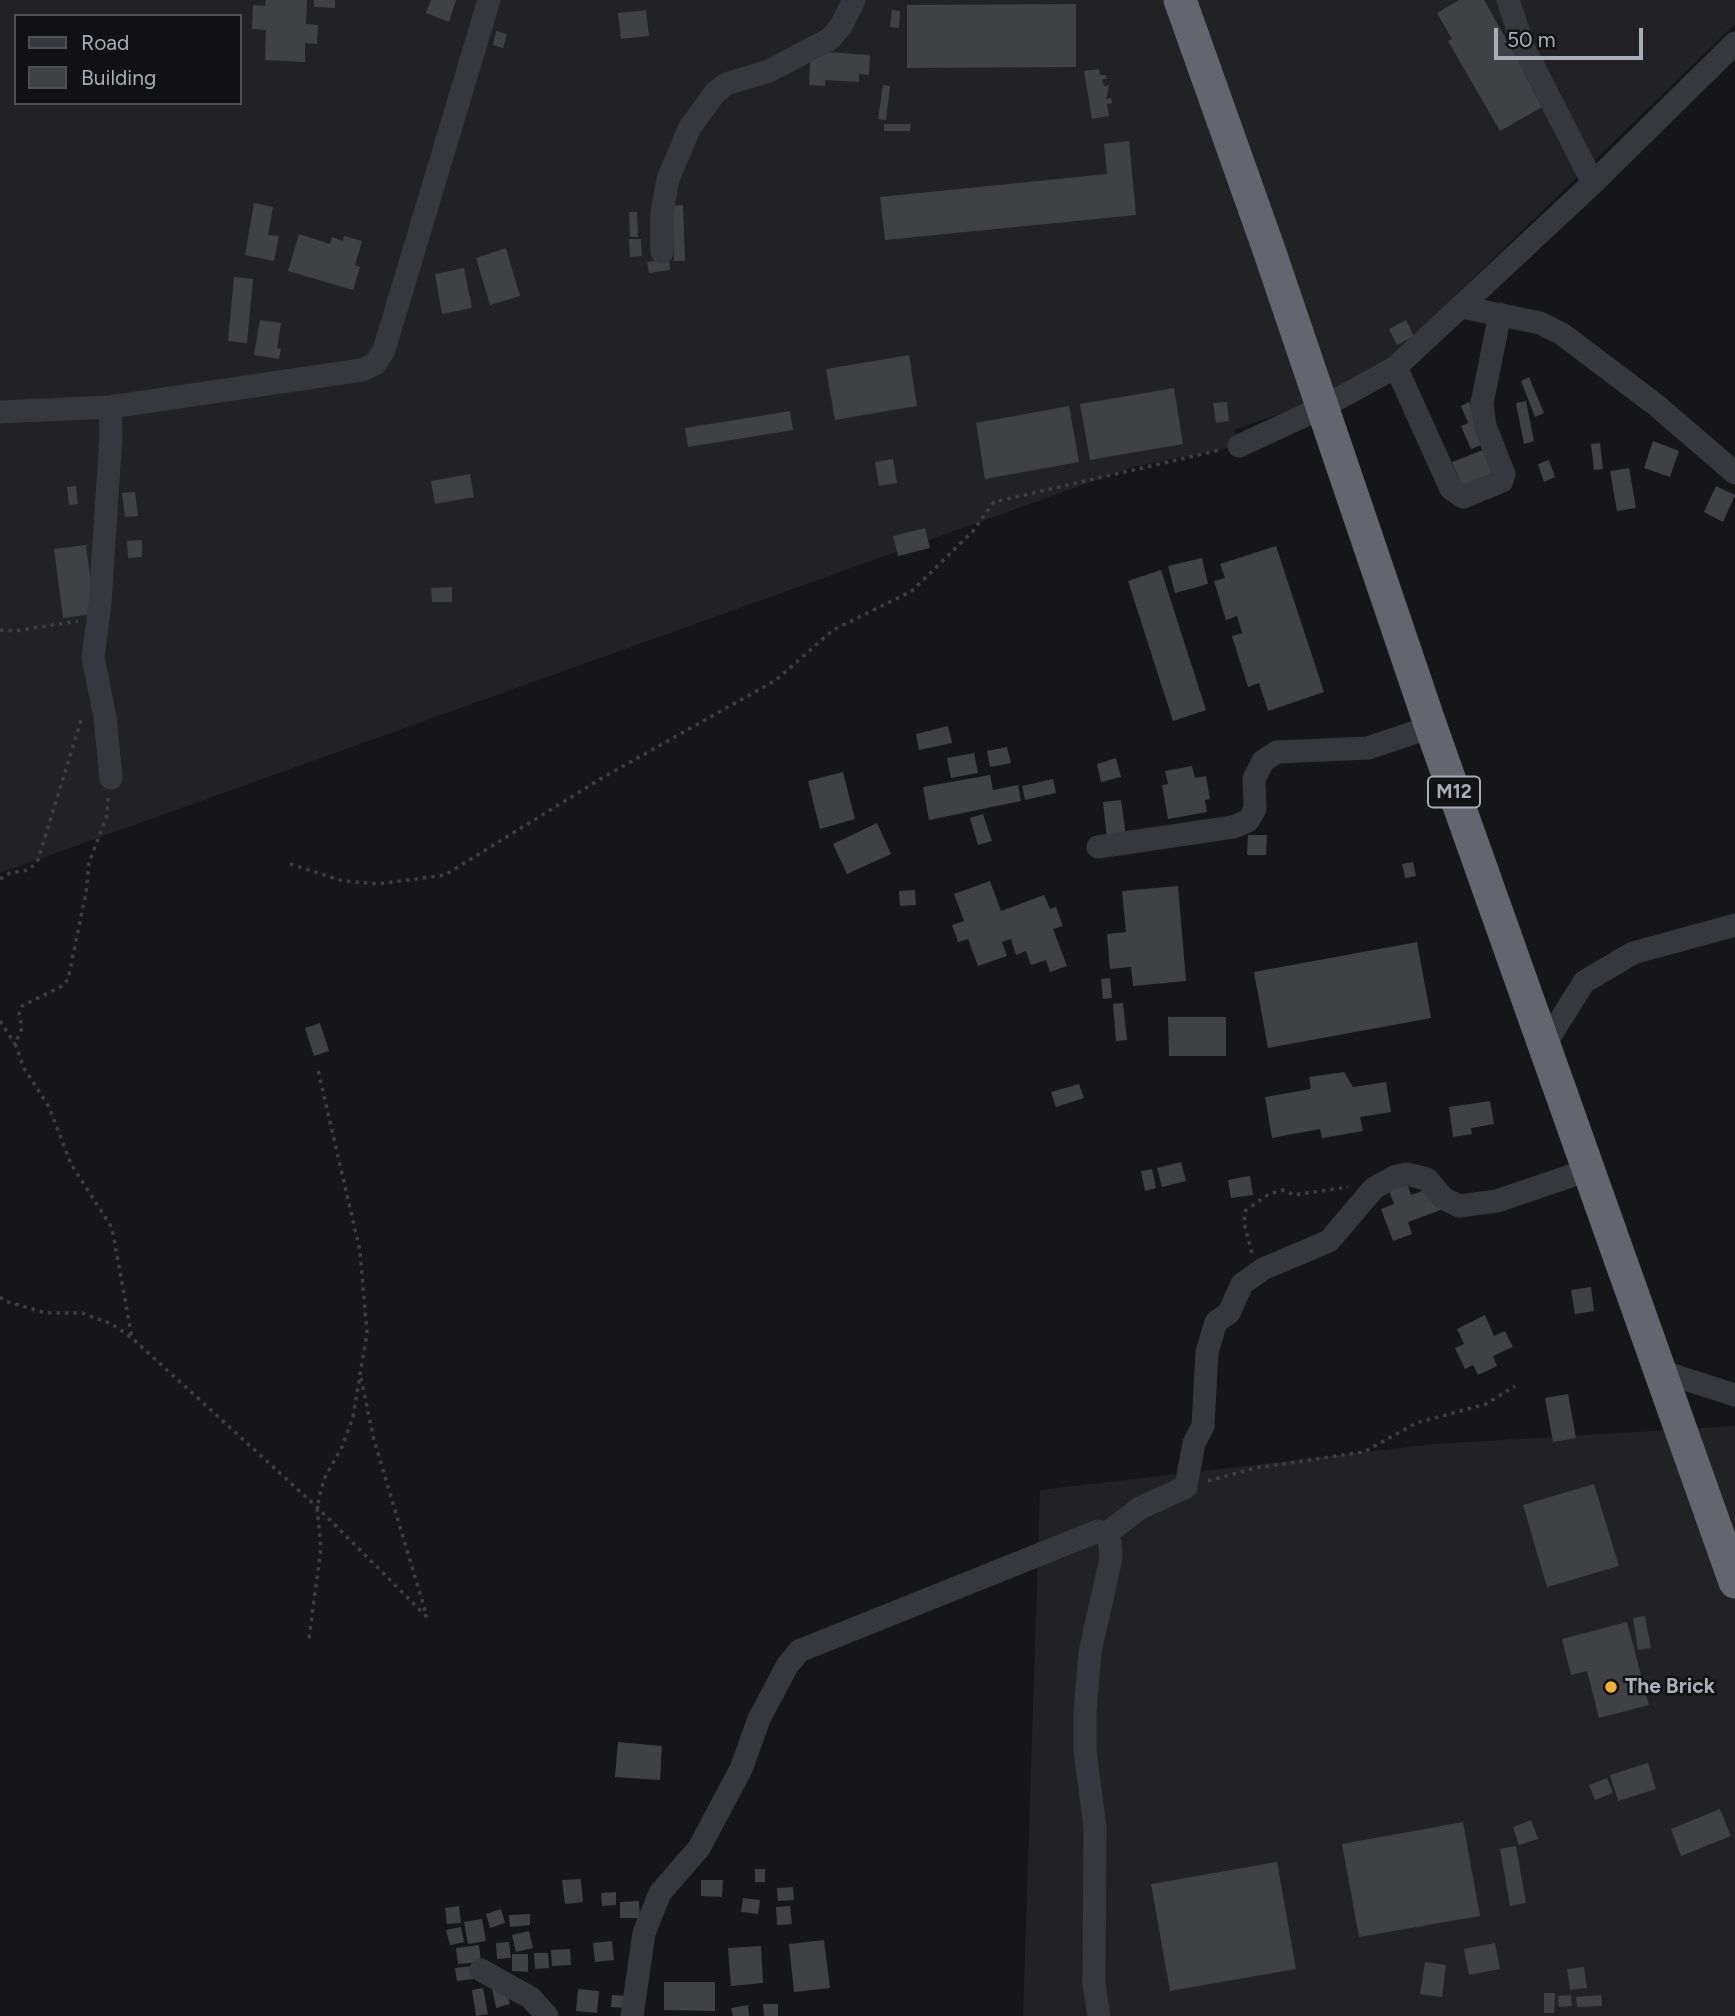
<!DOCTYPE html>
<html>
<head>
<meta charset="utf-8">
<style>
	body { margin:0 }
	#map { position:relative; width:1735px; height:2016px; overflow:hidden; background:#161618; font-family:Figtree,sans-serif }
	canvas { display:block }
	.legend { position:absolute; left:14px; top:14px; width:228px; height:91px; box-sizing:border-box; background:#111113; border:2px solid #4d4f55; margin:0; padding:9px 12px; list-style:none; font-size:21px; color:#a8adb8 }
	.legend li { display:flex; align-items:center; gap:14px; height:35px }
	.legend b { width:35px; border:2px solid #4d4f55 }
	.scale { position:absolute; left:1494px; top:28px; width:149px; height:32px; box-sizing:border-box; border:4px solid #a8adb8; border-top:0; padding-left:9px; font-size:21px; line-height:24px; white-space:nowrap; color:#a8adb8; -webkit-text-stroke:5px #111113; paint-order:stroke }
</style>
</head>
<body>
<div id="map">
<canvas width="1735" height="2016"></canvas>
<ul class="legend">
<li><b style="height:9px;background:#37383d"></b>Road</li>
<li><b style="height:19px;background:#404145"></b>Building</li>
</ul>
<div class="scale">50 m</div>
</div>
<script>
const context = document.querySelector('canvas').getContext('2d');
context.lineJoin = 'round';
function fill(path, color) { context.fillStyle = color; context.fill(path, 'evenodd'); }
const toPath = rows => new Path2D(rows.map(r => 'M' + r).join(''));
function stroke(path, color, width, dash) { context.strokeStyle = color; context.lineWidth = width; context.lineCap = dash ? 'butt' : 'round'; context.setLineDash(dash || []); context.stroke(path); }
function label(font, color, halo, rows, align = 'center') {
  context.font = font + ' Figtree,sans-serif'; context.lineWidth = 5; context.setLineDash([]); context.textBaseline = 'middle'; context.strokeStyle = halo; context.fillStyle = color; for (const [text, x, y, turn = 0] of rows) {
    context.save(); context.translate(x, y); context.rotate((+turn || 0) * Math.PI / 180); context.textAlign = isNaN(turn) ? turn : align; if (halo) context.strokeText(text, 0, 0); context.fillText(text, 0, 0); context.restore();
  }
}
fill(toPath([
	[0,0,1735,0,1735,24,1364,384,1234,430,1239,446,1133,467,0,873],
	[16,16,240,16,240,103,16,103],
	[1735,1426,1735,2016,1023,2016,1040,1490,1435,1444]
]), '#222225');
fill(toPath([
	[266,0,307,0,306,24,318,25,317,44,305,43,305,62,265,60,266,30,252,29,253,5,265,6],
	[314,0,335,0,335,8,314,7],
	[431,0,456,0,449,22,426,13],
	[1459,0,1484,0,1544,106,1500,131,1448,41,1452,39,1437,13],
	[1076,4,1076,67,907,68,907,5],
	[646,10,649,36,621,39,618,13],
	[892,10,900,11,899,28,890,27],
	[496,31,507,34,503,48,493,45],
	[811,51,870,55,869,75,859,74,859,82,825,80,825,86,809,85],
	[1099,69,1100,75,1106,75,1107,79,1102,79,1104,86,1109,85,1106,99,1111,98,1112,103,1107,104,1109,116,1092,119,1084,71],
	[883,85,890,86,886,120,878,119],
	[884,124,911,124,910,131,884,131],
	[1129,141,1136,215,885,240,880,197,1107,174,1104,144],
	[254,203,273,207,268,235,279,236,274,261,245,255],
	[683,205,685,261,674,261,672,206],
	[629,212,637,212,638,237,630,237],
	[299,234,330,244,332,237,343,241,344,236,362,241,355,265,360,267,353,290,288,271],
	[629,239,641,239,642,256,630,257],
	[506,248,520,296,490,305,476,258],
	[669,259,670,270,649,273,647,262],
	[464,268,472,308,442,314,435,274],
	[234,277,253,279,247,343,228,341],
	[260,320,281,323,277,348,281,349,279,359,254,355],
	[1406,320,1414,336,1397,345,1389,329],
	[909,355,917,406,835,420,826,369],
	[1529,377,1544,413,1535,417,1521,381],
	[1174,388,1183,444,1090,460,1080,404],
	[1526,401,1534,441,1524,444,1516,403],
	[1227,402,1229,421,1216,423,1213,403],
	[1469,402,1486,443,1471,449,1461,426,1468,423,1461,406],
	[1069,406,1079,462,985,479,976,423],
	[790,411,793,430,688,447,685,428],
	[1653,441,1679,451,1670,477,1644,468],
	[1600,443,1603,469,1594,470,1591,444],
	[1488,448,1497,472,1462,486,1452,462],
	[893,459,897,483,879,486,875,462],
	[1549,460,1555,477,1544,482,1538,464],
	[1629,468,1636,508,1617,511,1610,471],
	[470,474,474,497,435,504,431,481],
	[76,486,78,504,69,505,67,487],
	[1716,486,1735,495,1723,522,1704,512],
	[135,492,138,516,125,517,122,493],
	[925,528,930,548,898,556,893,536],
	[142,540,142,557,128,558,127,541],
	[86,545,95,614,63,618,54,549],
	[1276,546,1324,692,1268,711,1259,683,1248,687,1232,636,1242,633,1237,616,1226,620,1214,581,1225,578,1220,564],
	[1202,558,1208,584,1175,593,1168,566],
	[1161,570,1206,710,1173,721,1128,581],
	[452,587,452,602,432,602,431,588],
	[948,726,952,743,919,750,916,734],
	[1007,747,1011,763,990,767,987,751],
	[974,753,978,773,951,778,947,758],
	[1116,758,1121,777,1101,782,1097,764],
	[1192,766,1195,778,1206,776,1210,799,1205,800,1207,812,1168,819,1162,785,1168,784,1165,771],
	[843,772,855,819,820,829,808,781],
	[990,775,993,790,1018,785,1021,801,929,820,923,787],
	[1053,779,1056,793,1025,800,1022,786],
	[1121,800,1126,836,1107,839,1103,802],
	[983,814,992,841,978,845,970,818],
	[877,823,891,854,847,874,833,844],
	[1248,835,1267,835,1266,855,1247,855],
	[1413,862,1416,876,1405,878,1402,864],
	[990,881,1001,911,1044,895,1050,909,1056,907,1063,926,1053,929,1067,966,1050,972,1046,960,1031,965,1026,951,1016,955,1011,939,1002,942,1007,956,978,966,968,939,958,942,952,925,964,921,954,894],
	[1178,886,1186,981,1133,986,1131,967,1110,969,1107,934,1126,932,1122,891],
	[915,890,916,905,900,906,899,891],
	[1417,942,1431,1018,1268,1048,1254,972],
	[1110,978,1112,998,1103,999,1101,979],
	[1123,1003,1127,1040,1116,1041,1113,1004],
	[1168,1017,1226,1017,1226,1056,1169,1056],
	[320,1023,329,1051,314,1056,305,1028],
	[1344,1072,1353,1087,1386,1082,1391,1112,1360,1117,1363,1131,1322,1138,1320,1129,1272,1138,1265,1097,1311,1089,1309,1077],
	[1079,1084,1084,1098,1056,1107,1051,1092],
	[1490,1101,1494,1124,1471,1128,1472,1134,1453,1137,1449,1107],
	[1181,1162,1186,1181,1162,1187,1157,1168],
	[1152,1169,1156,1188,1145,1191,1141,1171],
	[1250,1176,1253,1195,1231,1198,1228,1180],
	[1406,1181,1411,1195,1441,1184,1449,1207,1408,1222,1412,1234,1393,1241,1381,1209,1394,1204,1388,1188],
	[1591,1287,1594,1311,1575,1314,1571,1290],
	[1485,1315,1494,1336,1505,1331,1513,1347,1493,1356,1497,1366,1478,1375,1473,1365,1465,1369,1455,1348,1464,1344,1457,1329],
	[1568,1394,1576,1438,1553,1442,1545,1398],
	[1594,1484,1619,1566,1547,1587,1523,1505],
	[1645,1616,1651,1648,1638,1650,1633,1618],
	[1627,1622,1649,1705,1599,1718,1587,1671,1571,1675,1562,1639],
	[618,1742,662,1746,660,1780,615,1777],
	[1648,1763,1656,1789,1618,1801,1610,1775],
	[1607,1778,1613,1793,1595,1800,1589,1785],
	[1720,1809,1731,1836,1681,1856,1671,1829],
	[1531,1820,1538,1839,1519,1845,1513,1827],
	[1463,1822,1480,1916,1359,1937,1342,1844],
	[1516,1846,1526,1903,1510,1906,1500,1849],
	[1277,1862,1296,1969,1170,1991,1151,1884],
	[755,1869,765,1869,765,1882,755,1882],
	[581,1879,583,1902,565,1904,562,1880],
	[701,1880,723,1880,722,1897,701,1896],
	[793,1887,794,1900,778,1901,777,1888],
	[616,1892,616,1905,602,1906,601,1893],
	[743,1898,760,1900,758,1914,741,1912],
	[639,1901,640,1918,620,1918,620,1902],
	[459,1906,461,1923,447,1924,445,1908],
	[790,1906,792,1924,777,1925,776,1907],
	[501,1909,505,1923,490,1928,486,1914],
	[530,1914,530,1925,510,1927,509,1915],
	[482,1919,486,1941,468,1944,464,1922],
	[461,1927,464,1942,450,1945,446,1930],
	[529,1931,533,1948,516,1952,512,1935],
	[824,1940,830,1988,794,1992,789,1944],
	[612,1941,614,1960,595,1962,593,1943],
	[509,1942,511,1958,497,1959,496,1943],
	[1495,1943,1500,1969,1469,1975,1464,1949],
	[479,1945,481,1962,458,1964,456,1948],
	[761,1946,763,1983,731,1986,728,1948],
	[570,1949,571,1965,552,1966,551,1950],
	[534,1953,548,1953,549,1968,535,1969],
	[512,1954,528,1954,528,1972,512,1971],
	[1425,1962,1446,1965,1442,1997,1420,1994],
	[490,1964,491,1977,457,1981,455,1968],
	[1584,1967,1587,1988,1570,1990,1567,1969],
	[664,1982,715,1982,715,2011,664,2010],
	[505,1985,510,2004,496,2008,492,1988],
	[483,1988,488,2014,476,2016,472,1990],
	[578,1989,599,1991,597,2013,576,2011],
	[1544,1993,1555,1993,1554,2013,1544,2013],
	[612,1995,627,1996,627,2008,611,2007],
	[1571,1995,1572,2006,1559,2007,1558,1996],
	[1601,1995,1602,2006,1577,2007,1576,1997],
	[763,2004,778,2004,778,2016,764,2016],
	[748,2005,749,2016,733,2016,731,2008]
]), '#404145');
stroke(toPath([
	[0,630,15,631,78,621],
	[108,798,107,815,89,863,86,893,68,979,62,986,22,1006,19,1014,22,1028,15,1044,24,1068,49,1107,71,1164,112,1228,132,1338],
	[290,864,343,881,378,884,445,875,602,778,776,680,833,630,912,591,973,531,994,502,1220,450],
	[0,879,10,873,29,870,38,860,82,717],
	[0,1021,15,1044],
	[1252,1253,1244,1223,1245,1211,1269,1194,1284,1190,1294,1195,1348,1187],
	[0,1297,5,1301,46,1313,82,1313,112,1324,132,1338,317,1507,428,1618],
	[361,1378,374,1440,427,1617],
	[1208,1481,1255,1468,1364,1452,1416,1423,1486,1404,1515,1386],
	[309,1638,321,1548,317,1507,324,1479,342,1447,353,1417,367,1333,360,1251,318,1070]
]), '#3d3f44', 3.5, [3.5, 5]);
stroke(toPath([
	[1508,0,1524,48,1593,183],
	[662,252,662,212,668,179,690,127,715,93,726,84,769,71,830,39,841,26,854,0],
	[1462,307,1540,323,1562,334,1656,405,1735,473],
	[1396,367,1451,489,1463,497,1502,481,1504,474,1485,426,1482,403,1500,314],
	[110,407,111,435,100,603,93,658,105,717,111,778],
	[0,412,110,407,362,370,375,364,384,350,489,0],
	[1239,446,1323,407,1396,367,1593,183,1735,43],
	[1098,847,1233,827,1248,821,1255,809,1254,779,1263,761,1277,752,1368,748,1431,727],
	[1544,1046,1584,982,1633,953,1735,925],
	[1660,1371,1735,1395],
	[1106,1534,1140,1508,1186,1487,1194,1443,1203,1426,1207,1352,1216,1322,1229,1313,1242,1284,1263,1269,1329,1241,1374,1188,1394,1177,1407,1174,1427,1179,1443,1198,1459,1206,1497,1201,1588,1170],
	[481,1970,531,1998,547,2016],
	[632,2016,644,1933,660,1893,699,1848,741,1769,759,1719,787,1666,799,1651,1098,1531,1106,1534,1110,1543,1111,1558,1090,1652,1085,1713,1085,1751,1095,1827,1094,1984,1099,2016]
]), '#37383d', 23);
stroke(toPath([
	[1180,0,1268,247,1431,727,1735,1582]
]), '#63666e', 33);
for (const [x, y, r, color] of [
	[1611,1687,7,"#f2b134"]
]) { const dot = new Path2D(); dot.arc(x, y, r, 0, 2 * Math.PI); context.fillStyle = color; context.fill(dot); stroke(dot, '#111113', 2.5); }
for (const [x, y, w] of [
	[1454,792,52]
]) { const box = new Path2D(); box.roundRect(x - w / 2, y - 15.5, w, 31, 5); context.fillStyle = '#111113'; context.fill(box); stroke(box, '#a8adb8', 2); }
label('bold 19px', '#a8adb8', null, [
	["M12",1454,792]
]);
label('bold 21px', '#a8adb8', '#111113', [
	["The Brick",1625,1687]
], 'left');
</script>
</body>
</html>
